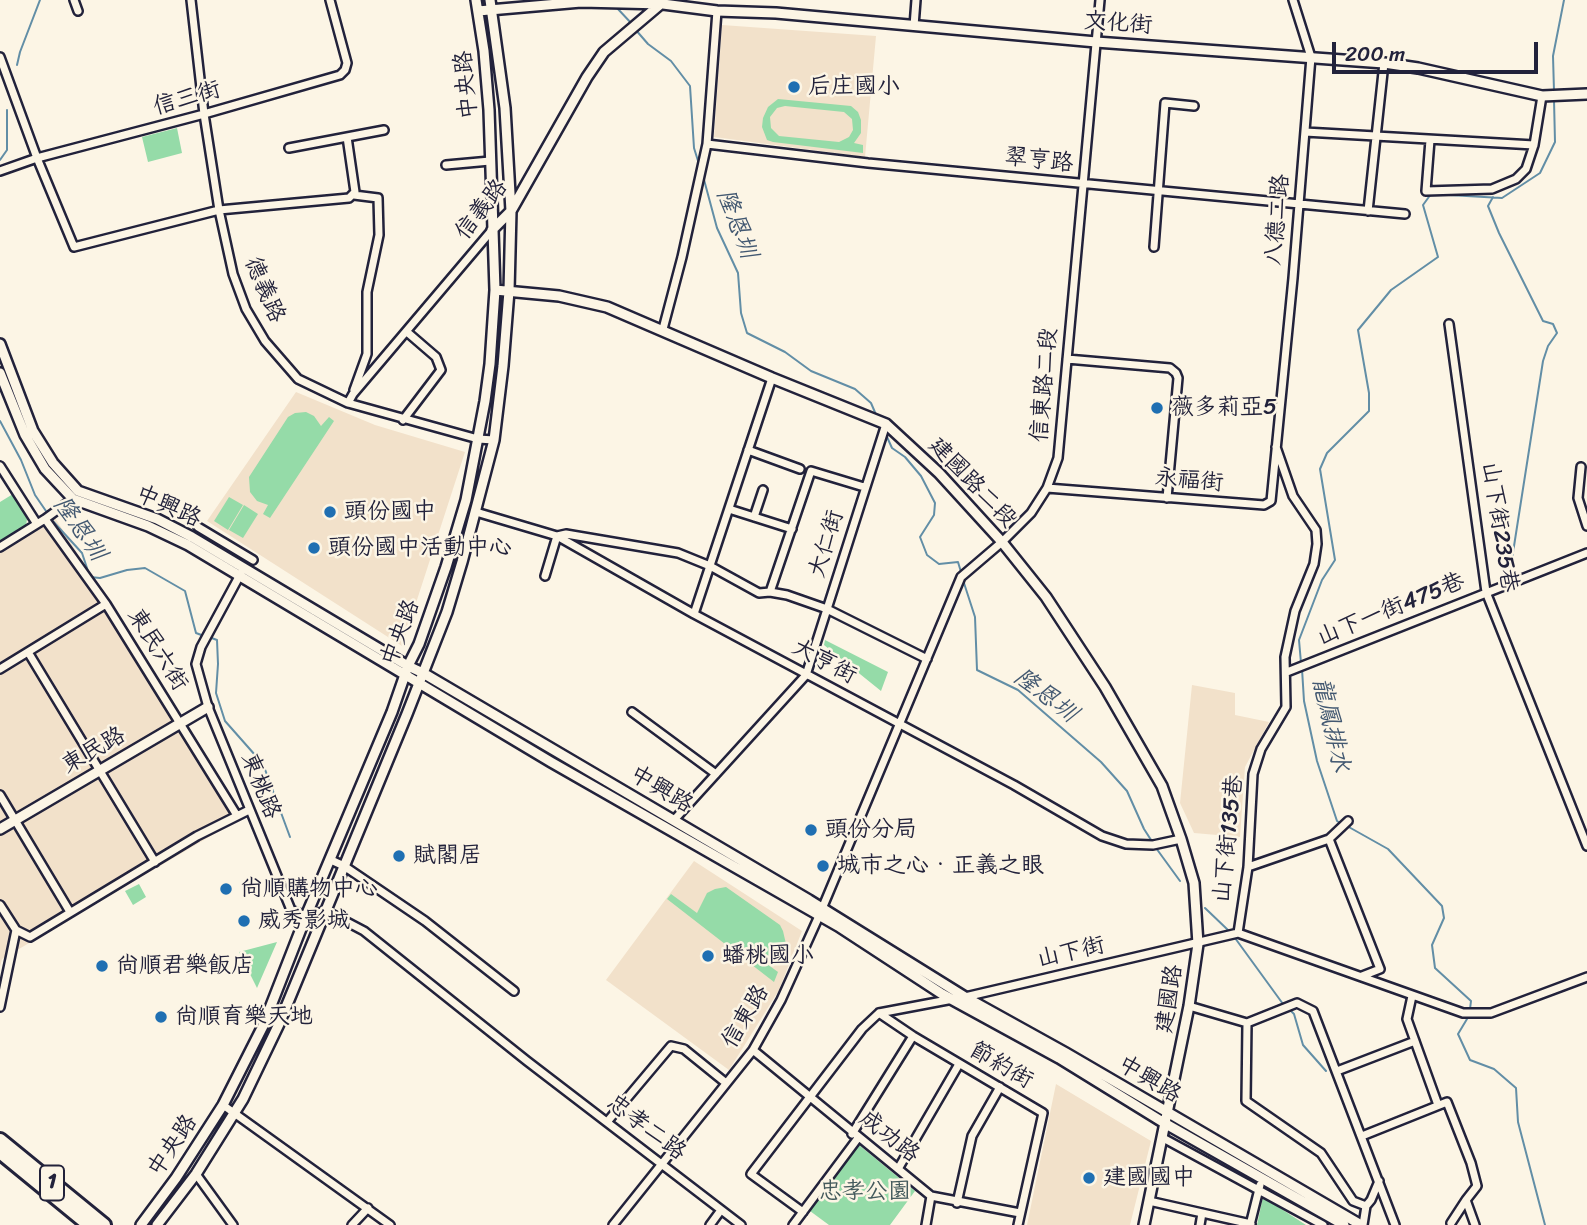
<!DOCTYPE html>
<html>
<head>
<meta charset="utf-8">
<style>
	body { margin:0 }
	#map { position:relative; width:1587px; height:1225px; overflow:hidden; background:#fcf5e5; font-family:Sriracha,sans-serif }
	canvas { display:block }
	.scale { position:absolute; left:1332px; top:42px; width:206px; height:32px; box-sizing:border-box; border:4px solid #22223b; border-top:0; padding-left:9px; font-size:21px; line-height:24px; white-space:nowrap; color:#22223b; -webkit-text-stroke:5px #fcf5e5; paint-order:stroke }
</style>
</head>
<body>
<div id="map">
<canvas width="1587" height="1225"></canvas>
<div class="scale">200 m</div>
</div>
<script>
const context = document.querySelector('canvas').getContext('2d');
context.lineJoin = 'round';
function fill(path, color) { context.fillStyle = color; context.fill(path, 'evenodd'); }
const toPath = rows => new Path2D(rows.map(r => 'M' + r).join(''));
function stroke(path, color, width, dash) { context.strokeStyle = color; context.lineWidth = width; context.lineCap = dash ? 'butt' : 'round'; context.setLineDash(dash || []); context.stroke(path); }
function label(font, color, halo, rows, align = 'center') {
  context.font = font + ' Sriracha,"LXGW WenKai TC",sans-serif'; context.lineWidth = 5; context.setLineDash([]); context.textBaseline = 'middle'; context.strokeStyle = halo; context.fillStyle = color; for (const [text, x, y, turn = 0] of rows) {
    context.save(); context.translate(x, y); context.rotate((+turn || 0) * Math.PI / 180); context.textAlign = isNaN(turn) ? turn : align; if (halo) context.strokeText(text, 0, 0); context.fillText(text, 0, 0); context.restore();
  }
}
fill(toPath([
	[722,25,876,36,865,157,714,137],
	[296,392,375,425,465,452,402,646,207,521],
	[52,513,243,817,2,959,0,967,0,546],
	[1192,685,1235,693,1235,715,1269,722,1245,767,1240,837,1194,833,1180,803],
	[694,861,802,931,779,990,729,1070,606,980],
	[1056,1084,1151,1141,1130,1225,1027,1225]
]), '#f2e1ca');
fill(toPath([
	[778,99,851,106,858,112,861,120,861,133,854,143,863,145,863,153,773,142,767,140,762,127,763,118,768,107],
	[785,106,844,112,852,119,853,130,849,137,839,142,779,136,771,128,770,117,777,108],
	[177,128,182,153,148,162,142,137],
	[306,412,314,416,321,426,329,417,334,421,270,518,263,514,268,505,257,501,250,492,249,477,288,417,295,413],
	[13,494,27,519,26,526,0,542,0,502],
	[229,497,243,505,228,530,214,521],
	[244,505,258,514,243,538,229,530],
	[825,640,888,672,881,691,824,645],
	[139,884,146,897,133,905,125,891],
	[726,887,780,925,783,931,786,944,783,952,777,959,767,964,778,972,774,982,667,899,671,894,697,913,707,893,715,889],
	[277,942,257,988,239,952],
	[859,1145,915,1191,890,1225,829,1225,810,1211],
	[1263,1197,1306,1225,1257,1225]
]), '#95dba8');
stroke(toPath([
	[617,8,632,24],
	[635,29,648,44,671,61,690,86,694,148,699,164],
	[17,65,20,52,40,0],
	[1554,91,1553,56,1564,0],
	[0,160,7,150,7,110],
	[703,176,717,228,738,273,741,313,747,333,785,352,811,371,855,389,871,403,877,417],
	[1493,197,1488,206,1499,233,1543,321,1553,324,1557,333,1548,346,1543,361,1509,578],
	[0,421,21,460,35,495,48,514],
	[887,437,892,448,905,457,921,476,935,503,934,515,920,537,927,555,939,564,958,562,961,572],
	[51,519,82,553,90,577,100,578,127,570,145,568,185,591,196,633,204,636],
	[963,580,975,617,977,670,1018,690,1101,762,1127,791,1144,829,1153,843],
	[209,637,217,640,218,664,216,693,225,721,263,764,290,837],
	[1301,663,1299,640,1322,580,1335,560,1320,469,1327,453,1369,411,1369,393,1358,330,1391,290,1438,257,1423,205,1431,194,1502,198,1540,173,1555,142,1554,100],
	[1302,669,1304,701,1317,761,1337,821,1342,824],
	[1347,826,1388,849,1442,906,1444,918,1432,945,1435,968,1471,1001,1470,1009],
	[1156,848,1180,881],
	[1205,908,1229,931],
	[1235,938,1283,1004],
	[1290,1010,1294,1014,1303,1045,1326,1071],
	[1470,1014,1458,1034,1470,1060,1494,1069,1516,1088,1518,1122,1545,1225]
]), '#628ea6', 2);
const minor = toPath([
	[74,0,78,11],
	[191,0,204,114,219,210,233,274,246,309,265,341,298,379,348,403,478,439,494,440],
	[914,26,916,0],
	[0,57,37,158,74,247,219,210,349,198,355,192,347,137],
	[1305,132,1534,145],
	[1430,140,1426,191,1492,189,1516,179,1526,169,1534,145,1542,96],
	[707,144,868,163,1405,214],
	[289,148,384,130],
	[446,165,490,161],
	[0,171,37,158,204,114,340,75,345,70,347,63,330,0],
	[1368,211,1384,63],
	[1154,247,1165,103,1194,106],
	[1449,324,1486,592,1587,846],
	[663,329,682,257,707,144,717,11],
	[1067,359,1170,368,1176,373,1178,378,1167,498],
	[354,390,367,354,367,292,379,235,378,198,354,195],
	[348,403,353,394,492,230],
	[403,420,441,370,436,357,407,332],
	[748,450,800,469],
	[0,466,37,524],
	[1581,467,1578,498,1587,526],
	[1047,488,1264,505,1271,501,1293,278,1311,57,1293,0],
	[729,509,792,529],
	[476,512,557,536,694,614,1014,785,1102,836,1126,844,1153,845,1181,839],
	[754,517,763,490],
	[45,519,67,503],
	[198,527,253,560],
	[0,547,45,519,106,604,236,814],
	[241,573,201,647,196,664,208,707,291,910,306,916,326,911,364,931,527,1061,741,1225],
	[545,576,557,536,566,534,678,553,710,566,759,593,770,592,787,595,827,609,927,659],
	[770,592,811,471,864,487],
	[694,614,772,378],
	[28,652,155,862],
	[0,669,106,604],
	[1287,672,1587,553],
	[632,712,716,774],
	[0,795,70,912],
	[674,820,806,675,886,424],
	[1329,839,1380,969,1362,976],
	[331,860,344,866,425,921,514,991],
	[1248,867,1329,839,1348,821],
	[0,905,16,930,0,1007],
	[16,930,30,937,197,836,249,810],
	[1238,933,1248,867,1253,774,1261,749,1286,707,1285,657,1295,611,1314,564,1317,544,1316,530,1293,496,1276,447],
	[1412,996,1407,1019,1438,1105],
	[965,997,1238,933,1463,1013,1491,1013,1587,977],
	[1189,1006,1247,1023,1297,1003,1313,1011,1395,1225],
	[879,1013,913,1036,1043,1113,1018,1225],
	[1247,1023,1246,1101,1321,1153,1353,1201,1366,1206,1363,1225],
	[753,1050,931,1196,1020,1213],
	[1337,1071,1415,1041],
	[223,1105,390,1225],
	[607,1122,671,1046,684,1049,726,1083],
	[852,1134,913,1036],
	[1362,1136,1447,1102,1471,1163,1477,1186,1466,1200,1475,1225],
	[1163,1138,1323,1225],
	[898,1169,959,1064],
	[196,1174,233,1225],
	[1149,1201,1251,1224],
	[957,1203,972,1136,1000,1087],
	[1366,1206,1371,1200,1379,1181],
	[803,1212,751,1174,862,1029,879,1013,953,999],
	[1451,1223,1466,1200],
	[352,1225,368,1208],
	[613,1225,753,1050,781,1000,819,916,961,577,1002,542,1031,513,1047,488,1058,458,1100,0],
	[710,1225,721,1210],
	[793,1225,858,1138],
	[926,1225,931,1196],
	[1200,1225,1202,1213],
	[1250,1225,1260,1185]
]);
const tertiary = toPath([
	[478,11,581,2,663,4,717,11,776,13,1096,42,1384,63,1418,68,1542,96,1587,94],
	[492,230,511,211,587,77,604,52,663,2],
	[495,290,559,296,607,307,772,378,886,424,939,473,1002,542,1046,597,1105,687,1162,786,1181,839,1194,883,1198,944,1189,1006,1144,1225],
	[0,344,33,431,53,463,78,491,157,519,192,537,408,666,423,673,809,900,965,997,1066,1053,1361,1225],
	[0,373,25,435,45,469,73,499,148,526,188,545,551,762,838,926,942,994,1059,1058,1166,1124,1344,1225],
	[0,829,208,707],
	[141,1225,176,1178,223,1105,263,1026,306,916,392,712,408,666,419,644,446,567,466,500,485,401,490,364,495,290,489,110,484,51,476,0],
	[157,1225,196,1174,243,1099,279,1024,407,714,447,612,462,562,494,440,503,366,509,291,511,211,505,108,490,0]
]);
const primary = toPath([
	[0,1140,104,1225],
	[0,1152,89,1225]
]);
stroke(minor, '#22223b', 12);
stroke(tertiary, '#22223b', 14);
stroke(primary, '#22223b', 18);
stroke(minor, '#fcf5e5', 7);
stroke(tertiary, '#fcf5e5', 9);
stroke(primary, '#fcf5e5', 12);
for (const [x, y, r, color] of [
	[794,87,7,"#1f6fb2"],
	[1157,408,7,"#1f6fb2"],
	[330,512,7,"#1f6fb2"],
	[314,548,7,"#1f6fb2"],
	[811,830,7,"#1f6fb2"],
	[399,856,7,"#1f6fb2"],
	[823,866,7,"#1f6fb2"],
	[226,889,7,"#1f6fb2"],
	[244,921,7,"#1f6fb2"],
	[708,956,7,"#1f6fb2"],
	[102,966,7,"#1f6fb2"],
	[161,1017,7,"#1f6fb2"],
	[1089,1178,7,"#1f6fb2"]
]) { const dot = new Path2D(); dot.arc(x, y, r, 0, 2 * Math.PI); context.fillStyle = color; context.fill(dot); stroke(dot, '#fcf5e5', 2.5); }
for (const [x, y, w] of [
	[52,1183,24]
]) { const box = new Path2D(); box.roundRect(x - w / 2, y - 17.5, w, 35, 5); context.fillStyle = '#fcf5e5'; context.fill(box); stroke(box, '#22223b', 2); }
label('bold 21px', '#22223b', null, [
	["1",52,1183]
]);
label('23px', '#22223b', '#fcf5e5', [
	["文化街",1118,24,4],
	["中央路",467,85,-95],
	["信三街",187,99,-16],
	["翠亨路",1039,161,6],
	["信義路",482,210,-52],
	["八德二路",1278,220,-85],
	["德義路",264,290,67],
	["信東路二段",1045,385,-85],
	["永福街",1189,481,5],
	["建國路二段",972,483,46],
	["中興路",168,507,24],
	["山下街235巷",1499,527,81],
	["大仁街",827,544,-73],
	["山下一街475巷",1391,610,-22],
	["中央路",401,633,-69],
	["東民六街",157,650,58],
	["大亨街",824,662,28],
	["東民路",94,751,-30],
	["東桃路",260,786,68],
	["中興路",661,790,31],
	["山下街135巷",1229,839,-84],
	["山下街",1071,953,-13],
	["建國路",1170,999,-81],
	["信東路",746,1017,-59],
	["節約街",1001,1066,30],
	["中興路",1149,1080,31],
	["忠孝二路",646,1128,37],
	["成功路",889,1137,38],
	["中央路",173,1146,-56]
]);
label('23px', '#22223b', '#fcf5e5', [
	["后庄國小",808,87],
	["薇多莉亞5",1171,408],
	["頭份國中",344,512],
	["頭份國中活動中心",328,548],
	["頭份分局",825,830],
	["賦閣居",413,856],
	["城市之心‧正義之眼",837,866],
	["尚順購物中心",240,889],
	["威秀影城",258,921],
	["蟠桃國小",722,956],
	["尚順君樂飯店",116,966],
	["尚順育樂天地",175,1017],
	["建國國中",1103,1178]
], 'left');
label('23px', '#445a5c', '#fcf5e5', [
	["忠孝公園",865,1192]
]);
label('italic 24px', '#425871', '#fcf5e5', [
	["隆恩圳",736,224,69],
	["隆恩圳",79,529,55],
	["隆恩圳",1045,696,37],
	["龍鳳排水",1330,725,77]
]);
</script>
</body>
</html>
